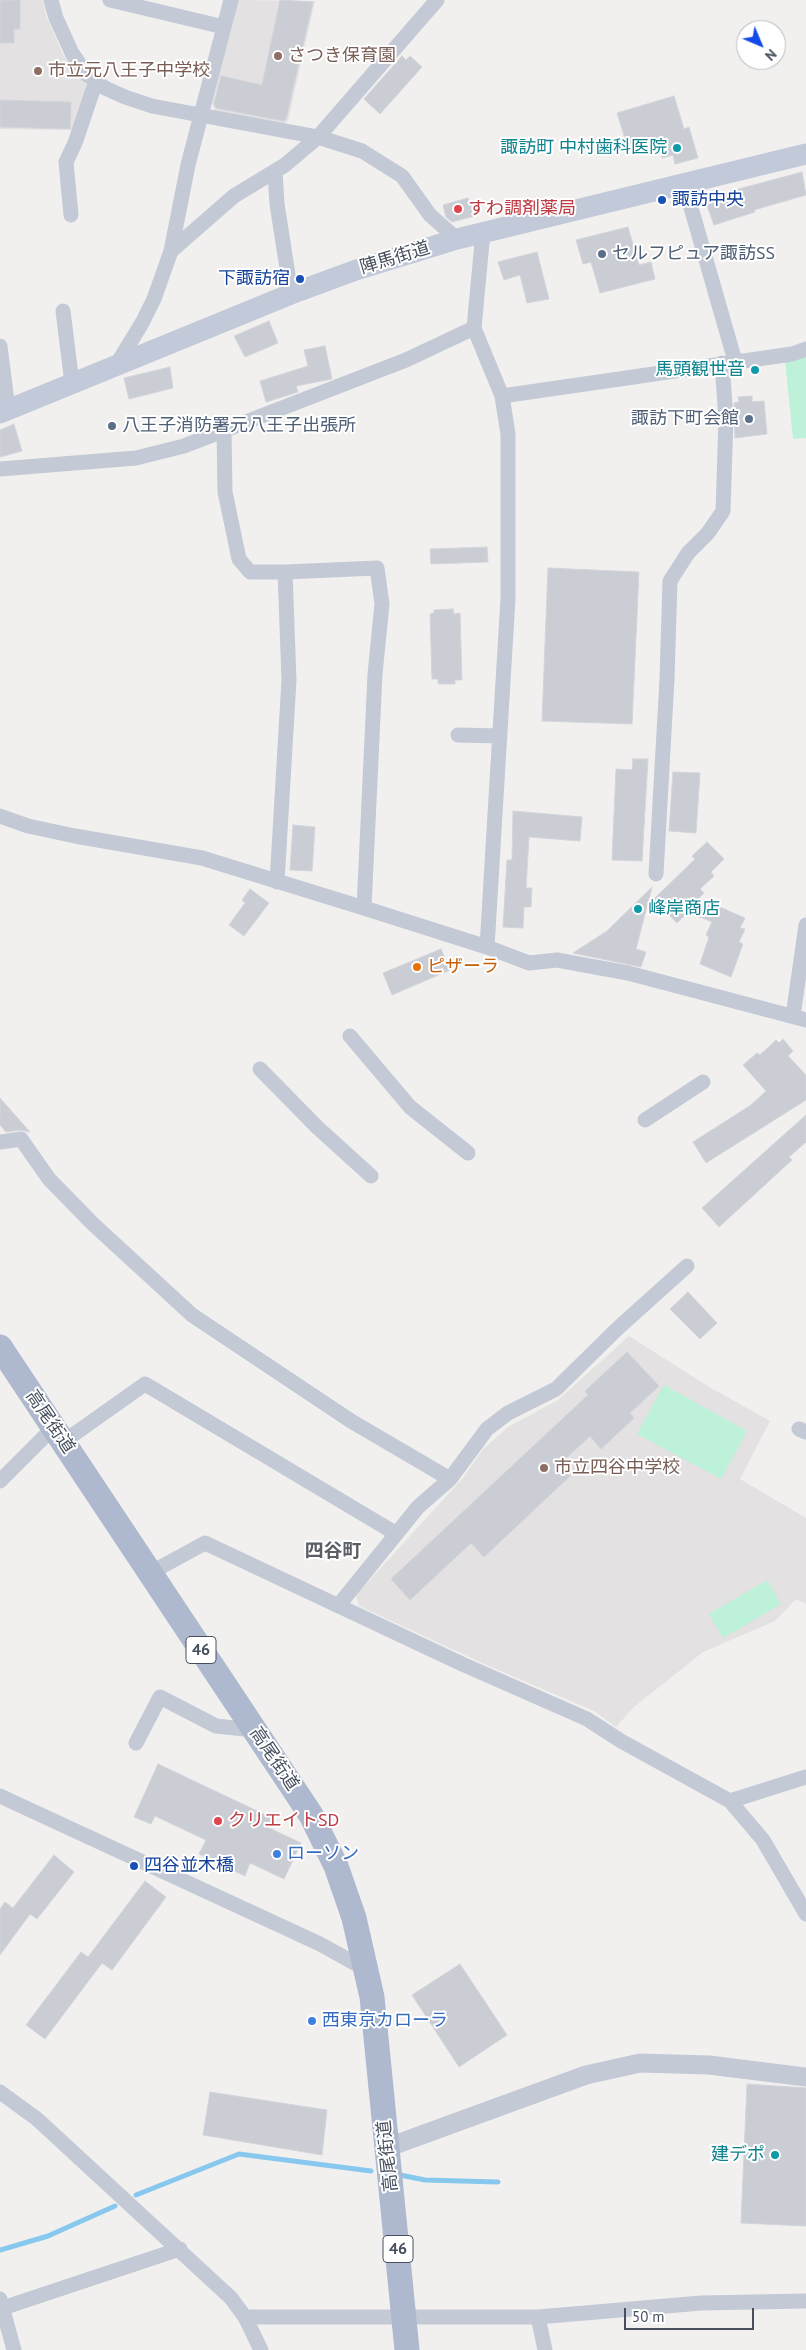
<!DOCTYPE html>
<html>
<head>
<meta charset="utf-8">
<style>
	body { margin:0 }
	#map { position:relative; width:806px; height:2350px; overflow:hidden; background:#f2f0ef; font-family:"PT Sans",sans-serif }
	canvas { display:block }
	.north { position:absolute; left:736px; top:20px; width:50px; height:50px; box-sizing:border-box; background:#fff; border:1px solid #b5b9bf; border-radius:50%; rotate:135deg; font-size:14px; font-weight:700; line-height:20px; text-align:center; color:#474f5e }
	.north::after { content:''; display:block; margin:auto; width:18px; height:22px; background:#134ae9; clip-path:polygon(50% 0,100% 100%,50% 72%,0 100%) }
	.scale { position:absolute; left:624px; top:2308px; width:130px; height:22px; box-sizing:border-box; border:2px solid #474f5e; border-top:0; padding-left:6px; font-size:15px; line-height:18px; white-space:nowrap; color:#474f5e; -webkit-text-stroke:4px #fff; paint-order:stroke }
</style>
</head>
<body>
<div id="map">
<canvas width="806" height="2350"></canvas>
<div class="north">N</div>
<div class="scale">50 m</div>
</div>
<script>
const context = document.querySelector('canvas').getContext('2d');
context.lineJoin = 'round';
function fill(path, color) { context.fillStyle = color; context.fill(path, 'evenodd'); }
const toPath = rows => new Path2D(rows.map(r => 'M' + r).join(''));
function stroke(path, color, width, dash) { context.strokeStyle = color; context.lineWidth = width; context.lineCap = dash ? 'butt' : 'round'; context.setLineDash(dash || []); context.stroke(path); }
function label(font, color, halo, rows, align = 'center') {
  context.font = font + ' "PT Sans","Noto Sans JP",sans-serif'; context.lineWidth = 4; context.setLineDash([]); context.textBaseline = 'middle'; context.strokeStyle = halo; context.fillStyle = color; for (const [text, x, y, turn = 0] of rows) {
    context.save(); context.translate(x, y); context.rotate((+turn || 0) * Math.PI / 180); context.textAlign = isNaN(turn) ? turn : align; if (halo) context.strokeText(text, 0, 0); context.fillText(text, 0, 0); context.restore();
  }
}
fill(toPath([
	[0,0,43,0,46,15,63,55,88,87,74,130,0,129],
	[238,0,315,1,288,121,282,126,216,113,212,103],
	[629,1336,711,1388,770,1421,740,1479,806,1518,806,1604,796,1599,775,1621,703,1652,634,1707,616,1727,594,1711,491,1667,359,1606,356,1595,463,1478,483,1449,508,1427,558,1400]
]), '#e3e1e1');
fill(toPath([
	[806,355,806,438,793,439,785,360],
	[664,1385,747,1431,721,1479,637,1434],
	[767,1580,781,1604,723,1638,709,1614]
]), '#bdf1da');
stroke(toPath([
	[400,2175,425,2180,498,2182],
	[136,2195,239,2154,371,2171],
	[0,2250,48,2236,115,2206]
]), '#88c8ef', 5);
const building = toPath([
	[0,0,20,0,20,29,14,29,14,43,0,43,0,0],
	[280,0,313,2,286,119,284,121,216,108,214,104,221,76,262,85,280,0],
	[402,56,406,60,410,56,422,67,380,114,364,99,402,56],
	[674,96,684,129,689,127,698,158,675,164,673,155,662,158,658,141,654,142,653,137,627,145,617,113,674,96],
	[0,100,71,102,70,129,0,127,0,100],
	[802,172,806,195,754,210,755,212,714,225,703,195,718,190,720,194,802,172],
	[468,198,475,216,452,222,446,217,443,205,468,198],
	[628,227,639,265,651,262,655,279,600,293,591,262,583,264,576,240,628,227],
	[537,252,549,299,527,303,520,275,504,280,498,262,537,252],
	[269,321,278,343,245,357,234,336,269,321],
	[325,346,332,379,296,386,298,392,266,402,260,381,308,366,304,350,325,346],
	[170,367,173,388,129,399,124,378,170,367],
	[752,396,752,402,764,401,767,434,735,438,734,403,739,402,738,397,752,396],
	[14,424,22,451,0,457,0,430,14,424],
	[487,547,488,562,431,564,430,549,487,547],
	[548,568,639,572,632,724,542,721,548,568],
	[453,609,454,614,460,613,462,680,455,680,455,684,438,684,438,679,432,679,430,614,434,613,434,610,453,609],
	[633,759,648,759,642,861,612,860,616,769,632,770,633,759],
	[673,772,700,773,696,833,669,831,673,772],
	[513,811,582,817,580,841,529,837,526,888,532,888,531,907,524,907,523,928,503,927,507,860,512,860,513,811],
	[293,825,315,827,312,871,290,870,293,825],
	[707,842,724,859,711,872,714,876,700,889,704,893,699,898,745,918,740,928,745,929,739,942,743,944,731,977,700,964,709,937,706,935,712,922,688,912,677,923,654,899,695,859,692,856,707,842],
	[652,887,636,949,646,952,641,967,573,953,607,931,652,887],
	[250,889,269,903,244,936,229,925,245,903,242,900,250,889],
	[441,949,450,970,392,995,383,973,441,949],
	[783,1039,793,1051,788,1056,806,1075,806,1100,706,1163,693,1142,751,1105,766,1091,743,1065,757,1053,760,1055,776,1040,779,1043,783,1039],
	[0,1098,30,1132,20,1130,6,1132,0,1125,0,1098],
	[806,1115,806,1142,789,1157,792,1160,719,1227,702,1208,806,1115],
	[688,1292,717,1323,700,1339,670,1309,688,1292],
	[627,1352,659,1386,630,1413,634,1418,601,1449,590,1436,559,1465,570,1476,484,1557,471,1543,410,1600,391,1579,588,1395,585,1391,627,1352],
	[158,1764,272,1818,267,1827,301,1843,284,1879,250,1863,245,1876,199,1854,206,1840,155,1816,151,1824,134,1817,158,1764],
	[54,1855,74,1872,37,1919,30,1914,0,1955,0,1909,5,1902,13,1908,54,1855],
	[145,1881,166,1897,112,1970,102,1963,45,2039,26,2025,81,1952,88,1957,145,1881],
	[460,1964,507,2035,459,2067,412,1995,460,1964],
	[747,2084,806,2088,806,2226,741,2223,747,2084],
	[210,2092,327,2110,322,2155,203,2135,210,2092]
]);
fill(building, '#cbcdd5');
stroke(building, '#d3d4db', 1);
stroke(toPath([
	[51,0,56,18,72,53,86,74,105,88,125,97,152,106,318,137,362,151,402,176,430,215,457,239],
	[110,0,224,27],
	[275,172,277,204,291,294],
	[684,183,735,361],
	[71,215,66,162,75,143,96,81],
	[483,232,474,328,502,396,508,434,508,599,487,947],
	[171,251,234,196,285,165,318,137,437,0],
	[63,311,72,383],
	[0,346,8,410],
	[117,364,142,323,154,299,171,251,188,165,231,0],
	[502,396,792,354,806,349],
	[224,430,225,492,239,559,250,572,285,572],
	[0,469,136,458,184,446,406,360,474,328],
	[458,735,500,736],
	[0,816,28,826,75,836,202,858,364,908,487,947,529,963,557,960,628,973,806,1020],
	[656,874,667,679,670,581,688,553,708,533,723,511,726,419,722,363],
	[277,882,289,680,285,572,377,568,382,604,375,674,364,908],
	[793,1016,806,925],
	[350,1036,410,1107,468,1153],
	[260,1069,317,1127,371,1176],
	[645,1120,703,1082],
	[0,1142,21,1139,49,1179,93,1224,192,1315,351,1421,450,1479],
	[799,1429,806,1432],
	[63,1442,145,1384,395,1533],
	[0,1481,54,1427],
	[150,1573,205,1543,462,1664,587,1719,621,1741,730,1801,763,1840,806,1914],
	[338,1606,418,1507,450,1479,487,1429,508,1413,556,1389,617,1329,687,1266],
	[136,1743,160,1697,216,1726,254,1730],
	[0,1796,320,1944,367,1970],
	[730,1801,806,1777],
	[0,2092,37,2119,231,2298,245,2317,261,2350],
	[0,2299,14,2350],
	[0,2309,180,2249],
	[245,2317,538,2317,701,2303,806,2301],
	[538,2317,545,2350]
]), '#c3c9d5', 15);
stroke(toPath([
	[386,2148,586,2075,640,2063,709,2065,806,2077]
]), '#c3c9d5', 19);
stroke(toPath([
	[0,413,291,294,356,270,457,239,806,154]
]), '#c2c9d9', 21);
stroke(toPath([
	[0,1347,311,1815,336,1866,354,1918,372,1997,407,2350]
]), '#aeb9cf', 25);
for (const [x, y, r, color] of [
	[278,56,5,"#8d6e63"],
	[38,71,5,"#8d6e63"],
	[677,148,5,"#0f9aa8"],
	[662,200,5,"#1a4fb4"],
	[458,209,5,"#e0444e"],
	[602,254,5,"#5c6f8a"],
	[300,279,5,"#1a4fb4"],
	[755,370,5,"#0f9aa8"],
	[749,419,5,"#5c6f8a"],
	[112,426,5,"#5c6f8a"],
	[638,909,5,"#0f9aa8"],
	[417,967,5,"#e8710a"],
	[544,1468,5,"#8d6e63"],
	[218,1821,5,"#e0444e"],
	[277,1854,5,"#3f7fe0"],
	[134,1866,5,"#1a4fb4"],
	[312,2021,5,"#3f7fe0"],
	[775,2155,5,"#0f9aa8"]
]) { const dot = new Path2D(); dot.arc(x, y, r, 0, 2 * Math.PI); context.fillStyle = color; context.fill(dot); stroke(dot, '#fff', 2); }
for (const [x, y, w] of [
	[201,1650,30],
	[398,2249,30]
]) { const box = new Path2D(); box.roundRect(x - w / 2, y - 13.5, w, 27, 4); context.fillStyle = '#fff'; context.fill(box); stroke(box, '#474f5e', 1); }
label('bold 16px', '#474f5e', null, [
	["46",201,1650],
	["46",398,2249]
]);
label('18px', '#785e54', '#fff', [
	["さつき保育園",288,56],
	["市立元八王子中学校",48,71],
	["市立四谷中学校",554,1468]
], 'left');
label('18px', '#0d838f', '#fff', [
	["諏訪町 中村歯科医院",667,148],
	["馬頭観世音",745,370],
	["峰岸商店",648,909,"left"],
	["建デポ",765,2155]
], 'right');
label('18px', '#164399', '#fff', [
	["諏訪中央",672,200],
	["下諏訪宿",290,279,"right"],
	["四谷並木橋",144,1866]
], 'left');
label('18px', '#be3a42', '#fff', [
	["すわ調剤薬局",468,209],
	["クリエイトSD",228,1821]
], 'left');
label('18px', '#4e5e75', '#fff', [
	["セルフピュア諏訪SS",612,254],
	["諏訪下町会館",739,419,"right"],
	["八王子消防署元八王子出張所",122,426]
], 'left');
label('18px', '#474f5e', '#fff', [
	["陣馬街道",395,258,-17],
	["高尾街道",50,1422,56],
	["高尾街道",274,1759,56],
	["高尾街道",388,2156,-96]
]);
label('18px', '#c56008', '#fff', [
	["ピザーラ",427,967]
], 'left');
label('18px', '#366cbe', '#fff', [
	["ローソン",287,1854],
	["西東京カローラ",322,2021]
], 'left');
label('bold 19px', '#5c5e65', '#fff', [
	["四谷町",333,1552]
]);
</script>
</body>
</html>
